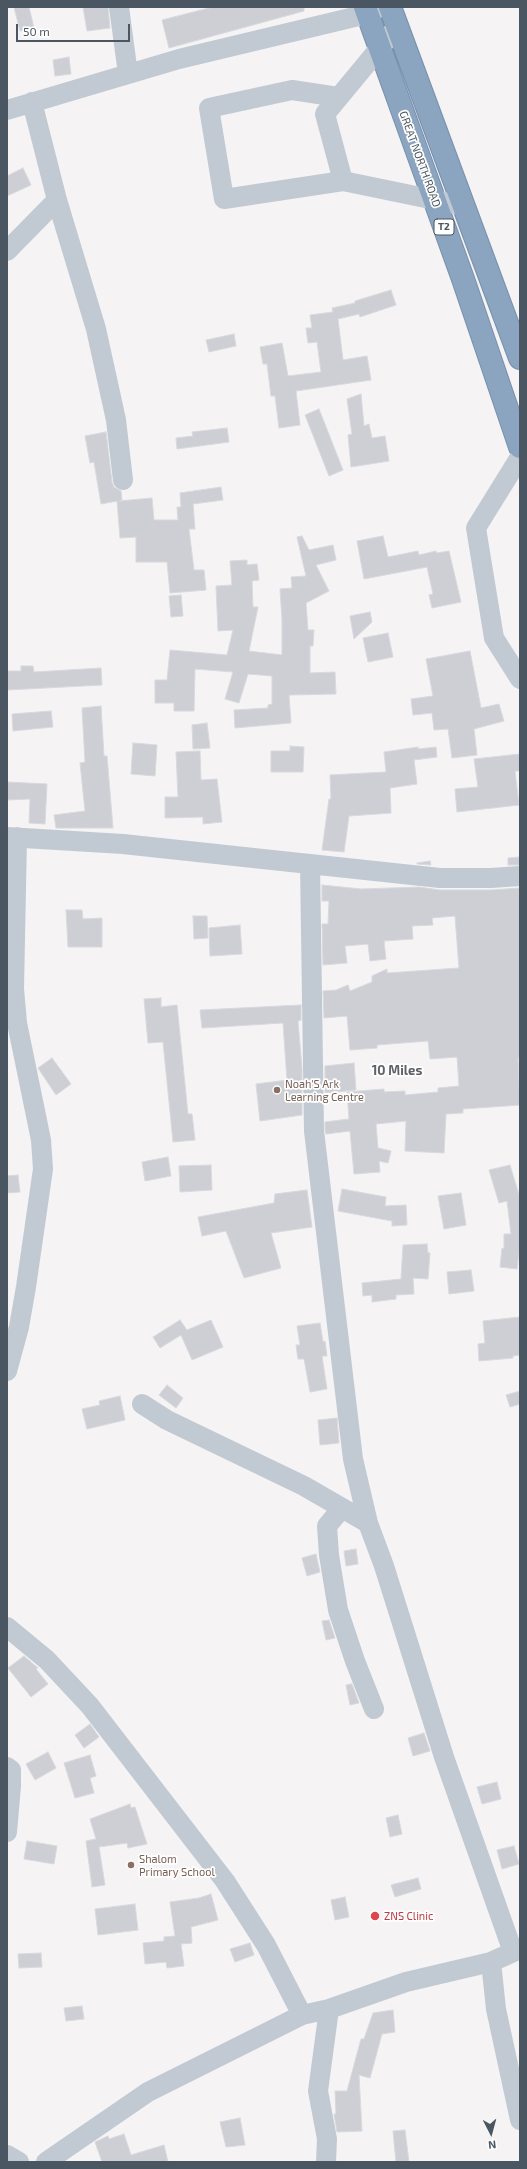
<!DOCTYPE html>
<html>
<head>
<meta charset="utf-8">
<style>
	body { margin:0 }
	#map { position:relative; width:527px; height:2169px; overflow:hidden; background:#f5f3f3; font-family:"Exo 2",sans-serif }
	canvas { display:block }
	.frame { position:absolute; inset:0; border:8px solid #4a5661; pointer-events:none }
	.north { position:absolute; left:471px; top:2113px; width:40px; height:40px; -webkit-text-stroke:3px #fff; paint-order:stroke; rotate:174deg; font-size:11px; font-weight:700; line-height:16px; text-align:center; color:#4a5661 }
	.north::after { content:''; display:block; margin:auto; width:14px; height:18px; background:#4a5661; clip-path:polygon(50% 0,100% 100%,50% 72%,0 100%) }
	.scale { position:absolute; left:16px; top:24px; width:114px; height:18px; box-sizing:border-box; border:2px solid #4a5661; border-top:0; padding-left:5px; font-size:12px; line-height:14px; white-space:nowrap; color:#4a5661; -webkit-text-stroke:3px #fff; paint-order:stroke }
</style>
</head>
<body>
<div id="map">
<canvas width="527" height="2169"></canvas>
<div class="frame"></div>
<div class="north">N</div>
<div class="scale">50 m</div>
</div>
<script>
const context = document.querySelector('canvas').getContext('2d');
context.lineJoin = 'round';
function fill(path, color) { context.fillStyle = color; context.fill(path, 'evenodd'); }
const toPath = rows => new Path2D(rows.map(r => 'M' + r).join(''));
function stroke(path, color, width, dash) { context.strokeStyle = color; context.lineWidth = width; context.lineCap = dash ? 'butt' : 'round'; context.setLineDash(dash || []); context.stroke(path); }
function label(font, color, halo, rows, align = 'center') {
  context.font = font + ' "Exo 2",sans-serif'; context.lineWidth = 3.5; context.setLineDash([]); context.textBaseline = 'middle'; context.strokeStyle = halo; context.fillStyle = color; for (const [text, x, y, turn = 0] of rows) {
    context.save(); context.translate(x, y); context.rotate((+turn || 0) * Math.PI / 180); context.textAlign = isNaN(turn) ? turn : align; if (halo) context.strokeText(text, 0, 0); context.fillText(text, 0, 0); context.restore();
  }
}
const building = toPath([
	[14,7,29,7,34,28,20,31,14,7],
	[83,7,108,7,110,28,87,31,83,7],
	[213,7,304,7,304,11,169,48,162,20,213,7],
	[69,57,71,74,55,76,53,60,69,57],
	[23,168,31,185,7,196,7,176,23,168],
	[391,290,396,305,360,317,359,314,338,319,343,360,367,356,371,380,296,391,300,425,279,428,275,396,271,396,267,364,263,364,260,347,282,343,288,376,321,372,317,342,308,343,306,328,312,328,310,315,333,312,332,308,355,303,355,301,391,290],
	[234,334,236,346,209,352,206,340,234,334],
	[361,394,364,426,369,424,372,438,385,436,389,461,351,467,348,435,352,434,347,399,361,394],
	[319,409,343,470,329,476,305,415,319,409],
	[227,428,229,442,177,449,176,438,193,436,192,432,227,428],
	[106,432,112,482,114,487,121,491,122,501,119,501,152,498,154,520,178,520,177,507,181,507,180,493,221,487,223,500,193,504,195,529,189,529,194,570,204,570,206,590,170,593,167,562,136,562,136,537,120,538,117,501,101,504,94,462,90,463,85,436,106,432],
	[302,536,309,550,333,545,336,560,316,565,329,591,306,603,308,630,314,630,313,646,310,646,310,673,335,672,336,694,289,695,291,723,235,728,234,710,268,708,268,705,272,704,272,676,248,674,239,703,225,699,233,672,195,669,194,711,174,711,174,703,155,703,155,680,167,680,170,650,227,655,233,630,218,631,216,586,232,585,230,561,247,560,247,565,257,564,259,580,252,581,253,607,258,607,249,651,282,655,282,620,280,589,292,588,291,577,306,576,297,537,302,536],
	[383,536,388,557,418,551,419,555,436,551,437,553,449,551,461,602,432,608,429,595,433,594,427,567,364,579,357,541,383,536],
	[181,595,183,616,171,617,169,596,181,595],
	[370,612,372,622,354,639,350,616,370,612],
	[388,633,393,657,368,662,363,638,388,633],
	[470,651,481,708,499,704,504,721,474,729,477,755,452,758,448,729,434,730,432,713,413,715,411,699,433,696,426,659,470,651],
	[21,666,33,666,34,672,101,668,102,685,7,690,7,671,21,671,21,666],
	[101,706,104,756,107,756,113,828,56,828,54,815,85,811,80,763,85,762,82,708,101,706],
	[51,711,53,727,13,731,12,714,51,711],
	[207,723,210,748,193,749,192,725,207,723],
	[133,743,157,745,155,776,131,774,133,743],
	[290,746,304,747,303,772,271,772,271,751,290,751,290,746],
	[418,747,418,749,436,747,437,757,414,760,417,784,390,788,391,813,349,816,344,852,322,850,329,799,331,799,330,775,386,772,384,752,418,747],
	[200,751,201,780,217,779,222,822,203,824,203,817,165,818,165,797,178,797,176,752,200,751],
	[520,754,520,771,515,771,519,805,457,812,455,789,478,787,474,759,520,754],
	[7,782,47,784,45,824,29,823,30,799,7,800,7,782],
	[520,857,520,865,508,865,508,858,520,857],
	[430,861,431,865,417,864,417,863,430,861],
	[322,885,361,889,419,887,440,890,491,890,520,888,520,1058,518,1058,520,1105,463,1109,463,1113,446,1114,444,1153,405,1151,406,1121,376,1124,378,1148,391,1151,388,1163,379,1161,380,1172,354,1174,350,1131,326,1134,325,1130,325,1122,349,1119,347,1092,384,1089,384,1092,405,1091,405,1095,438,1092,438,1088,459,1086,457,1057,430,1059,428,1041,377,1045,377,1048,350,1050,347,1016,324,1018,323,991,336,990,348,985,350,991,372,982,372,976,387,969,387,973,459,968,455,916,432,918,433,925,412,926,413,939,384,941,386,959,370,961,368,944,345,946,347,963,323,965,322,924,328,924,329,901,322,901,322,885],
	[66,910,82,910,83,919,102,918,102,947,68,947,66,910],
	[193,916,207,916,208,938,194,939,193,916],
	[240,925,242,954,210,956,209,928,240,925],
	[161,998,161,1007,177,1005,188,1114,192,1114,195,1140,173,1142,163,1042,148,1043,144,999,161,998],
	[301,1005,301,1020,298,1021,302,1068,302,1115,260,1121,256,1084,287,1080,283,1023,202,1028,200,1010,301,1005],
	[52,1058,71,1084,56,1095,38,1068,52,1058],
	[354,1063,356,1090,325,1093,325,1066,354,1063],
	[168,1157,171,1176,145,1181,142,1162,168,1157],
	[211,1165,212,1190,180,1192,179,1166,211,1165],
	[510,1165,520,1198,520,1244,517,1269,500,1267,502,1248,504,1249,504,1234,511,1234,507,1201,499,1203,489,1170,510,1165],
	[18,1175,20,1192,7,1193,7,1176,18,1175],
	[342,1189,386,1197,385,1206,406,1205,407,1225,392,1226,392,1221,338,1211,342,1189],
	[307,1190,312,1227,271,1233,281,1268,244,1278,226,1231,202,1236,198,1217,274,1203,275,1194,307,1190],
	[461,1193,466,1225,444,1229,438,1196,461,1193],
	[427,1244,428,1253,430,1253,428,1279,413,1278,414,1294,396,1295,396,1299,372,1302,372,1295,363,1296,362,1283,401,1279,403,1245,427,1244],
	[471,1270,474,1291,449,1294,447,1272,471,1270],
	[520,1317,520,1355,513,1356,513,1358,479,1361,478,1344,485,1343,483,1321,520,1317],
	[180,1320,187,1330,211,1320,223,1347,192,1360,181,1335,160,1348,153,1337,180,1320],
	[320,1323,323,1342,325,1341,327,1356,322,1356,327,1389,310,1392,304,1359,298,1359,296,1345,300,1345,297,1326,320,1323],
	[167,1385,183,1398,176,1408,159,1395,167,1385],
	[520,1391,520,1404,510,1407,506,1395,520,1391],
	[120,1396,125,1420,87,1429,82,1409,100,1405,99,1401,120,1396],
	[337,1418,339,1443,320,1445,318,1420,337,1418],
	[356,1549,358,1564,346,1566,344,1551,356,1549],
	[316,1554,320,1572,307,1576,302,1558,316,1554],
	[329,1620,335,1638,326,1640,322,1621,329,1620],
	[24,1656,38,1668,36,1669,48,1684,31,1697,8,1668,24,1656],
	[352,1684,359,1703,350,1705,346,1685,352,1684],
	[90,1724,99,1737,84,1748,75,1735,90,1724],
	[424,1733,430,1751,413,1756,408,1738,424,1733],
	[48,1752,56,1768,35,1780,26,1764,48,1752],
	[90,1755,96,1776,90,1778,94,1793,75,1798,64,1763,90,1755],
	[497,1782,501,1799,482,1804,477,1787,497,1782],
	[130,1804,131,1808,135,1807,147,1844,128,1848,127,1843,99,1847,105,1885,92,1887,86,1841,96,1839,90,1819,130,1804],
	[398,1815,402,1834,390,1837,386,1818,398,1815],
	[27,1841,57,1846,54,1864,24,1859,27,1841],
	[514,1846,519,1864,502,1869,497,1850,514,1846],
	[418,1878,421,1889,395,1897,391,1885,418,1878],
	[211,1894,218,1920,191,1927,192,1943,181,1944,184,1966,167,1968,166,1962,145,1964,143,1943,164,1941,164,1937,175,1936,170,1902,199,1898,211,1894],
	[345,1897,349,1917,335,1920,331,1900,345,1897],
	[135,1904,138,1930,98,1935,95,1909,135,1904],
	[250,1943,254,1955,235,1962,230,1949,250,1943],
	[41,1953,42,1967,19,1968,18,1954,41,1953],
	[82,2006,84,2019,66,2021,64,2008,82,2006],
	[393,2010,395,2032,382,2034,370,2078,359,2075,362,2131,337,2132,334,2114,336,2114,335,2091,347,2091,361,2039,364,2039,373,2013,393,2010],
	[240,2118,245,2145,226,2147,220,2122,240,2118],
	[405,2130,409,2162,396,2162,393,2131,405,2130],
	[124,2134,131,2155,164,2145,168,2162,102,2162,95,2142,108,2136,109,2139,124,2134]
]);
fill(building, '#cdcfd5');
stroke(building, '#d7d9de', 1);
const highway = toPath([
	[365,7,463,279,520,447],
	[390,7,520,358]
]);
stroke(highway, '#7690ad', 24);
stroke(toPath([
	[119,7,128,74],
	[397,27,325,114,343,181,464,206],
	[338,97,292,90,209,108,224,199,343,181],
	[32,102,57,200,96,329,116,420,123,480],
	[7,110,179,59,367,14,380,7],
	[7,251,57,200],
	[520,457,476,528,494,638,520,679],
	[7,837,123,844,440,878,491,878,520,876],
	[310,864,314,1131,353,1459,368,1523,384,1566,444,1757,513,1952],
	[7,1371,19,1327,26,1287,43,1169,41,1140,17,1023,14,989,17,837],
	[142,1404,167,1420,304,1486,368,1523],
	[342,1508,327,1526,329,1555,338,1610,355,1661,374,1709],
	[7,1627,47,1660,90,1706,225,1881,266,1945,302,2015],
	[7,1767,11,1770,11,1786,7,1832],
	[491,1962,496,2009,520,2120],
	[7,2155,19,2162],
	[46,2162,148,2092,302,2015,329,2009,406,1982,491,1962,520,1949],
	[326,2162,327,2139,318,2091,329,2009]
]), '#c1cad2', 20);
stroke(highway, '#8ba5c1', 22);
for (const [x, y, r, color] of [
	[277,1090,4,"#8d6e63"],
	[131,1865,4,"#8d6e63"],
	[375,1916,5,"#e0444e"]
]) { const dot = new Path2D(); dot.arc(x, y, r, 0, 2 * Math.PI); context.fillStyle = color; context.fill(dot); stroke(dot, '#fff', 1.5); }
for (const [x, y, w] of [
	[444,227,20]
]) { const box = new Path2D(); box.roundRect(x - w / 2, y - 8, w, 16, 3); context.fillStyle = '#fff'; context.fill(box); stroke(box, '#4a5661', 1); }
label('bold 10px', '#4a5661', null, [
	["T2",444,227]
]);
label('11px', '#4a5661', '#fff', [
	["GREAT NORTH ROAD",420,159,70]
]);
label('11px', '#785e54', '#fff', [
	["Noah'S Ark",285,1084],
	["Learning Centre",285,1097],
	["Shalom",139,1859],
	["Primary School",139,1872]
], 'left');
label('11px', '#be3a42', '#fff', [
	["ZNS Clinic",384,1916]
], 'left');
label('bold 13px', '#5f6368', '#fff', [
	["10 Miles",397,1071]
]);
</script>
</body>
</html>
